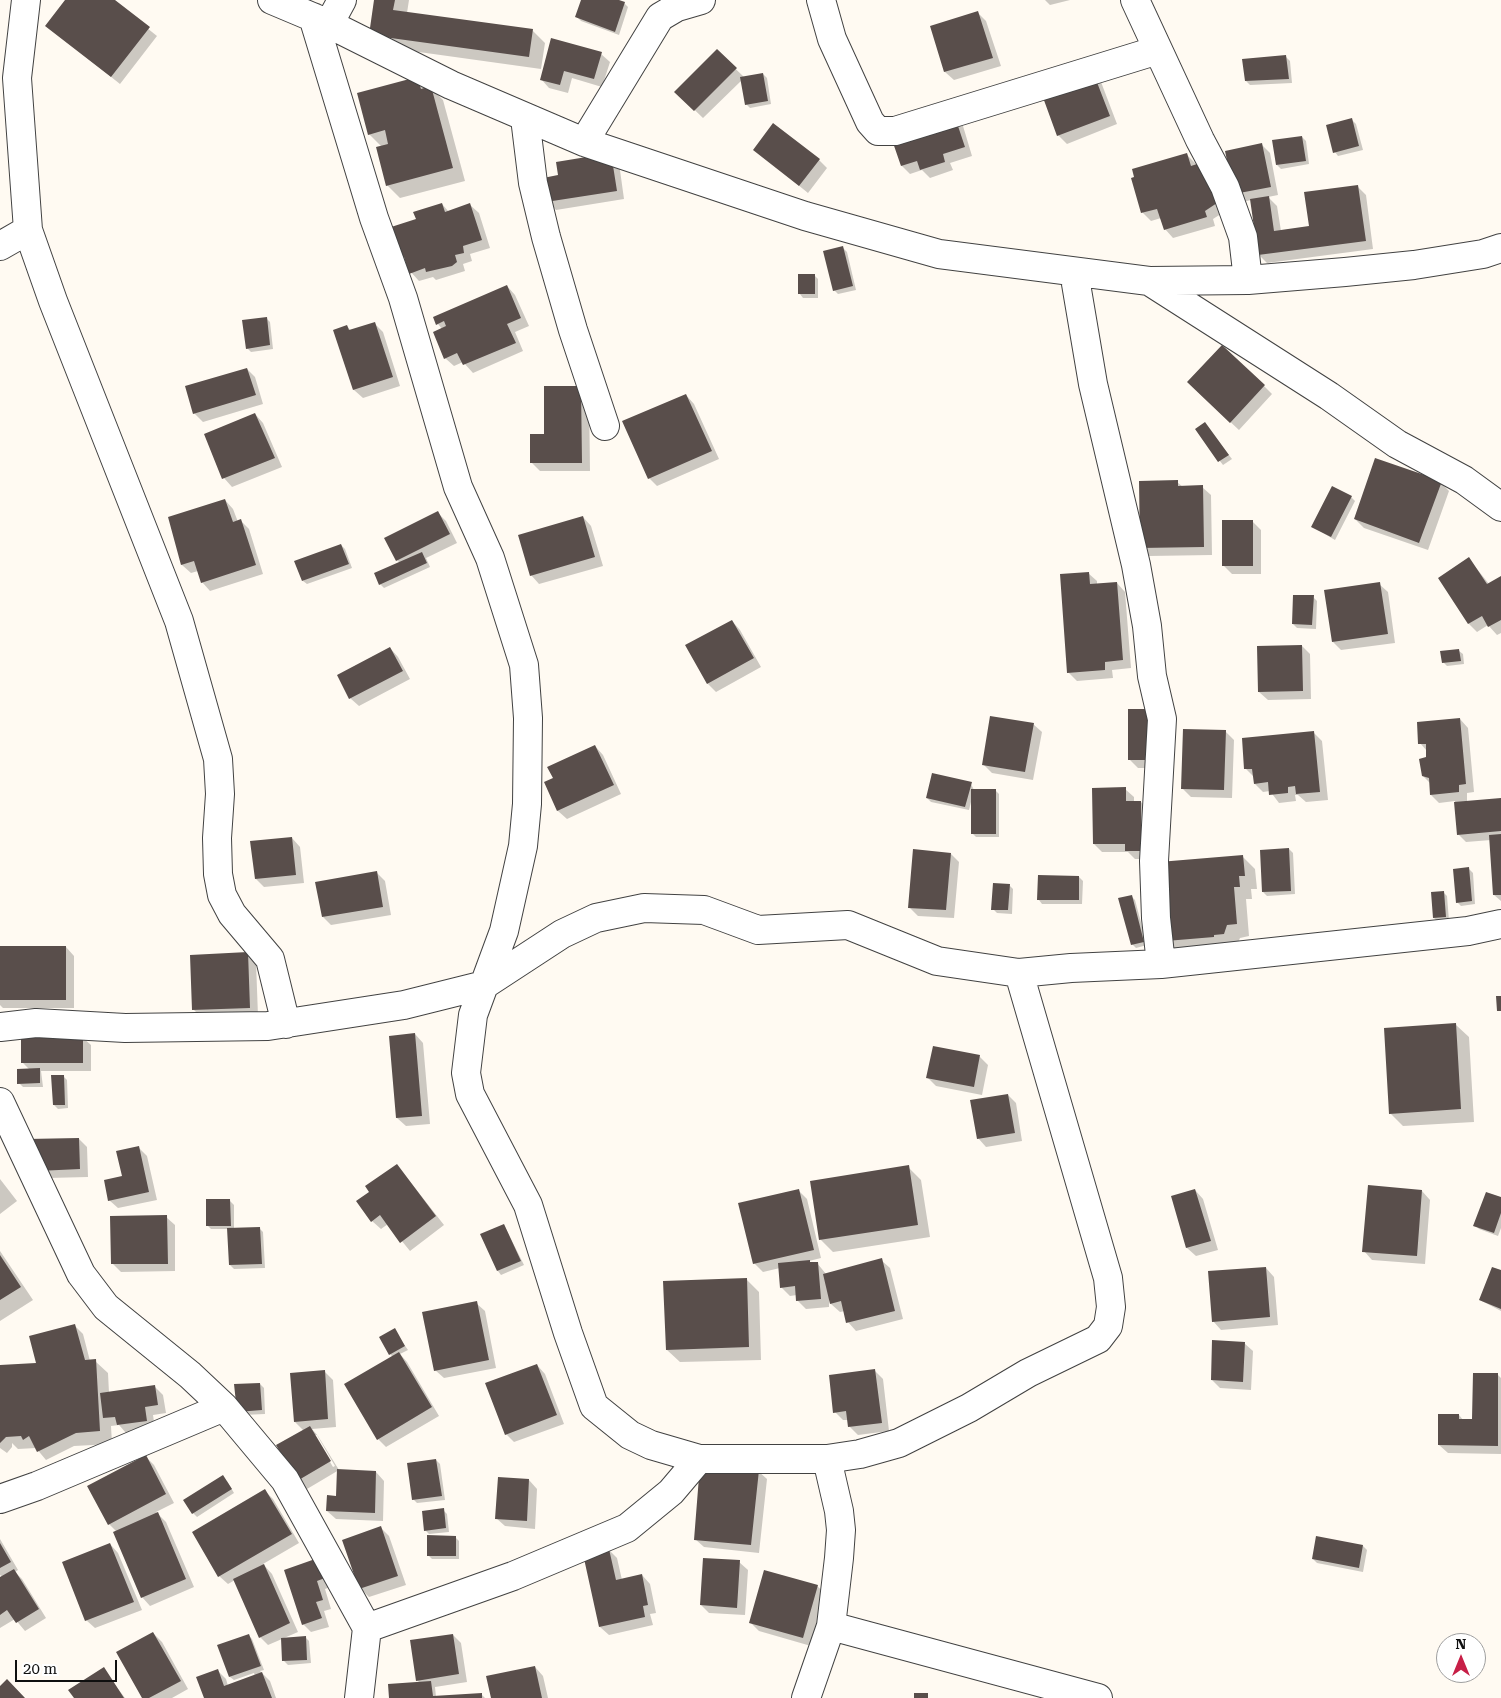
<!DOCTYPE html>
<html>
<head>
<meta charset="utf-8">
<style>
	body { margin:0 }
	#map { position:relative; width:1501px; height:1698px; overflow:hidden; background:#fffaf2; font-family:"Roboto Serif",serif }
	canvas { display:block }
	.north { position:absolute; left:1436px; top:1633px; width:50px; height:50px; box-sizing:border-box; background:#fff; border:1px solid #9f9f9f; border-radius:50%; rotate:0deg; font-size:14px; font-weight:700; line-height:20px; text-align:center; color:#0f0f0f }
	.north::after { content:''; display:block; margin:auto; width:18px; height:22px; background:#c71f47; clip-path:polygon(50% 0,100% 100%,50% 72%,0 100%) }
	.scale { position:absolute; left:15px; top:1660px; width:102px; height:22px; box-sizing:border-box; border:2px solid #0f0f0f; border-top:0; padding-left:6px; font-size:15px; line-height:18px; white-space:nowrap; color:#0f0f0f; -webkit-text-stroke:4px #fff; paint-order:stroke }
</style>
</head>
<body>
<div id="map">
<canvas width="1501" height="1698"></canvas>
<div class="north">N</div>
<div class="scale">20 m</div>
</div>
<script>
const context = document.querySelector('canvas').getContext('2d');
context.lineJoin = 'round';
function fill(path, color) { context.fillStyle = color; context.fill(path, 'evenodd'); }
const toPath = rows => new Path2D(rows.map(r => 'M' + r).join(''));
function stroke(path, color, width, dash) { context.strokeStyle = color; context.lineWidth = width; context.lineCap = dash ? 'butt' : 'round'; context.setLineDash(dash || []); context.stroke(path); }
fill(toPath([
	[67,0,112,0,157,36,120,84,47,26],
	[375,0,409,0,407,13,532,30,545,43,541,69,383,47],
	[583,0,616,0,624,3,628,7,619,35,581,21,577,17],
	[1045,0,1070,0,1050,5],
	[978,13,986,21,1001,66,954,80,945,72,931,27],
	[717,51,744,77,763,74,767,78,771,104,750,108,746,104,742,80,703,118,676,92],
	[601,54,610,62,602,87,572,78,568,93,549,88,541,79],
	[1286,57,1290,61,1292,83,1250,85,1246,81],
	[1093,74,1101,82,1117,124,1067,144,1058,135],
	[417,79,430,87,443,100,465,181,400,198,387,185,382,147,369,134],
	[955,118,963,126,972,156,950,163,953,170,930,178,922,170,910,174,902,166,893,138],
	[1352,120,1356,124,1363,150,1338,156,1335,152],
	[1302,137,1306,141,1309,164,1281,169,1277,165],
	[1262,145,1270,153,1278,195,1268,197,1277,206,1281,231,1310,227,1357,186,1366,195,1373,249,1267,263,1259,255,1251,200,1243,202,1235,194],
	[755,150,819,160,827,168,808,193],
	[1186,154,1195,163,1224,212,1213,219,1215,226,1173,238,1165,229,1161,218,1151,221,1143,213,1132,179],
	[619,163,624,199,556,210,548,202],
	[442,204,449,212,470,205,479,213,490,248,470,254,472,261,463,264,465,271,436,280,433,277,419,281,399,259],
	[843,248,847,252,856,290,838,294,834,290],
	[814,275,818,279,818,298,803,298,800,294],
	[507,286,515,295,529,326,515,332,523,351,473,373,463,362,454,366,445,358,442,329,438,324],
	[266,318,270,322,273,349,251,352,247,348],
	[374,323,383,332,400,386,363,398,354,390,334,330,347,326,351,331],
	[247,369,255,377,263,404,203,422,194,413],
	[1264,386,1272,394,1239,430,1197,391],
	[545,387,589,395,590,471,540,471,532,463,545,435],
	[686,395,694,404,719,459,657,486,649,478],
	[255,414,263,423,282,467,232,487,224,478,205,435],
	[1205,424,1232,459,1223,465,1196,430],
	[1177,482,1183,487,1202,487,1211,495,1212,555,1149,556,1141,547],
	[1441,483,1449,491,1428,550,1364,528,1355,519],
	[1351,497,1355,501,1335,540,1313,527],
	[225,500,233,509,238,522,241,521,249,529,263,574,210,591,202,582,198,571,191,573,182,565,169,518],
	[437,512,446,521,457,543,426,558,430,567,384,588,380,584,400,563,397,560],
	[583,517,591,526,603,566,539,584,531,575],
	[1252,521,1261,530,1261,574,1232,574,1224,566],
	[341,545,345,549,352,568,307,584,303,581],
	[1469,559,1489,584,1501,578,1501,633,1497,635,1488,625,1477,632,1469,624,1439,578],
	[1088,573,1097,581,1097,585,1117,583,1125,592,1131,668,1112,670,1113,678,1077,681,1068,672],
	[1379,584,1388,592,1395,643,1341,650,1333,642],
	[1313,597,1317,601,1316,629,1297,628,1293,624],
	[732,621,740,630,761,667,716,692,708,684],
	[1302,646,1310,654,1311,699,1268,700,1259,692],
	[390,648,398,657,410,679,359,706,350,698],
	[1459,651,1463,654,1464,664,1447,666,1443,662],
	[1129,711,1163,768,1138,768,1130,760],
	[1460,719,1468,728,1474,792,1467,793,1467,802,1501,800,1501,901,1494,895,1491,840,1466,842,1458,834,1455,801,1439,803,1431,795,1430,783,1423,776,1427,751,1420,743],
	[1033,724,1042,732,1033,780,992,773,983,764],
	[1225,731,1234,740,1232,798,1191,797,1182,788],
	[1313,732,1322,741,1328,800,1306,802,1298,795,1295,795,1296,801,1279,803,1270,791,1263,792,1255,784,1254,777,1246,769],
	[595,746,603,755,621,794,567,819,558,811,545,783,555,778],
	[971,784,974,790,995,790,999,794,999,837,976,837,972,833,971,802,969,810,931,802,927,798],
	[1125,789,1134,797,1134,802,1141,802,1149,810,1149,859,1135,859,1128,852,1102,852,1094,844],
	[292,838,300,847,304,883,264,887,256,879],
	[1289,849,1293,853,1295,894,1267,896,1263,892],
	[951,854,959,862,954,918,918,916,909,907],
	[1242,856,1255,869,1257,889,1251,889,1252,899,1246,899,1249,936,1240,938,1236,947,1180,953,1167,941],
	[1469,869,1473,873,1475,904,1461,906,1457,902],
	[377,873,385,881,391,915,331,925,323,917],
	[1079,877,1083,881,1082,904,1042,904,1039,900],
	[1009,885,1013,889,1012,914,997,913,993,909],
	[1443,892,1447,896,1449,921,1438,922,1434,918],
	[1131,896,1135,900,1147,945,1136,948,1132,944],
	[0,947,66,947,74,956,74,1008,3,1008,0,1005],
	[247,954,256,962,258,1016,202,1018,194,1010],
	[1456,1025,1469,1037,1474,1122,1403,1126,1390,1113],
	[415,1034,423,1043,430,1124,406,1126,397,1118,390,1037],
	[82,1037,91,1045,91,1071,41,1071,43,1087,23,1087,19,1083,30,1070,23,1063],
	[979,1056,988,1065,982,1095,936,1086,928,1078],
	[63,1076,67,1080,68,1108,58,1109,54,1105],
	[1008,1095,1016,1103,1022,1141,986,1147,978,1138],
	[79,1139,87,1147,88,1177,48,1178,29,1159],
	[139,1148,147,1156,157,1200,118,1208,109,1200],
	[397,1165,444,1225,410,1251,388,1224,381,1229,372,1221,371,1192],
	[908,1167,921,1180,930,1237,833,1252,820,1239],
	[0,1179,17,1201,0,1214],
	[1195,1190,1203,1199,1218,1250,1196,1256,1187,1248],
	[799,1191,807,1199,821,1258,809,1261,811,1264,817,1263,826,1274,881,1260,890,1268,903,1319,856,1331,848,1322,845,1311,840,1312,831,1304,829,1297,829,1307,806,1309,797,1300,797,1295,790,1296,781,1287,780,1268,763,1272,754,1263],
	[1422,1191,1430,1200,1425,1264,1372,1260,1364,1251],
	[1501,1198,1501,1228,1498,1236,1479,1229,1475,1225],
	[230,1201,234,1205,234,1229,259,1228,263,1232,265,1268,234,1269,230,1265,228,1229,211,1229,207,1225],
	[166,1217,175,1225,175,1271,121,1272,113,1264],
	[504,1225,524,1265,501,1275,498,1271],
	[0,1251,33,1300,0,1321],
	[1266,1268,1274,1277,1278,1325,1221,1330,1213,1321],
	[1501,1272,1501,1311,1480,1300],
	[746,1279,759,1292,761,1360,680,1362,667,1350],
	[476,1303,485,1311,496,1368,444,1378,435,1370],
	[75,1326,83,1334,90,1361,95,1361,108,1373,109,1393,155,1387,163,1395,166,1413,153,1415,155,1429,126,1433,119,1425,111,1426,112,1444,74,1446,46,1460,36,1448,18,1449,12,1443,12,1447,7,1453,0,1448,0,1381,37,1364],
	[394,1330,408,1350,400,1354,407,1362,439,1416,386,1447,378,1439,393,1357,390,1354],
	[1244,1343,1253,1351,1251,1390,1220,1388,1212,1380],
	[537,1365,545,1374,564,1424,514,1442,506,1434],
	[324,1371,333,1380,336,1427,312,1429,318,1436,339,1470,307,1489,298,1480,304,1431,295,1422],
	[314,1435,317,1435,335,1466,333,1467],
	[875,1371,883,1379,889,1431,858,1435,849,1426,849,1420,843,1420,835,1412],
	[1498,1375,1501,1378,1501,1454,1448,1453,1439,1445,1459,1415,1464,1421,1473,1421],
	[260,1384,264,1388,265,1414,242,1415],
	[146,1457,154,1465,174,1503,156,1512,166,1522,194,1587,150,1606,142,1597,116,1531,109,1524],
	[436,1460,440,1464,445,1500,417,1503,413,1499],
	[758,1471,767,1479,759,1553,704,1547,695,1539],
	[376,1472,384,1481,383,1521,336,1519,327,1511,337,1497],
	[529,1480,537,1489,535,1529,505,1526,496,1518],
	[227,1481,234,1493,197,1517,193,1513],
	[265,1491,273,1499,299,1543,263,1564,272,1574,298,1632,284,1638,305,1637,309,1641,311,1663,288,1665,284,1661,282,1639,268,1645,260,1637,235,1580,228,1584,219,1576],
	[443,1510,447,1514,449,1532,429,1534,425,1530],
	[381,1528,389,1536,406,1585,369,1597,361,1589],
	[455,1537,459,1541,459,1559,432,1559,428,1555],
	[0,1539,18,1570,15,1572,22,1579,46,1618,25,1631,15,1619,0,1628,0,1579,3,1577,0,1575],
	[110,1544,118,1553,142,1610,95,1628,86,1620],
	[1363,1546,1367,1550,1363,1572,1317,1563,1313,1559],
	[609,1550,617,1558,622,1580,642,1575,650,1584,656,1613,650,1614,653,1625,609,1635,600,1627],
	[739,1562,748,1570,745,1615,709,1613,701,1605],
	[326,1568,333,1586,325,1589,331,1609,324,1611,329,1627,311,1632,303,1624,285,1570],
	[817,1586,826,1594,811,1646,759,1631,750,1622],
	[153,1633,162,1642,188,1689,172,1698,143,1698],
	[248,1635,252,1639,264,1670,260,1671,270,1681,276,1698,205,1698,218,1671,226,1679,228,1686,255,1676,254,1673,234,1680,230,1677],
	[453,1635,461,1643,467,1682,435,1687,436,1697,481,1694,485,1698,390,1698,420,1683,417,1680],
	[535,1667,543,1676,548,1698,492,1698],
	[103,1669,125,1698,75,1698]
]), '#0003');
fill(toPath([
	[65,0,115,0,150,27,111,77,45,26],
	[374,0,395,0,393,10,533,29,529,57,369,35],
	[581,0,619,0,625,2,615,32,575,17],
	[978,11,993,58,944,72,930,26],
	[551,38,602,52,594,79,564,71,560,85,540,80],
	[717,49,737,68,694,111,674,92],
	[1286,55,1289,79,1245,81,1242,59],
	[1093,72,1110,116,1057,136,1041,92],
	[763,73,768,101,745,105,740,77],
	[417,77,421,89,431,86,453,168,386,186,376,147,388,144,385,130,368,135,357,93],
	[955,117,965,147,943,154,945,162,920,170,917,161,901,166,891,137],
	[1352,118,1359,146,1333,153,1326,125],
	[773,123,820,159,799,186,753,150],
	[1302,136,1306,161,1276,165,1272,140],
	[1262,143,1271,187,1234,194,1225,151],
	[611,153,617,191,546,202,543,178,558,175,556,162],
	[1187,153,1191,166,1200,163,1217,203,1205,211,1207,217,1164,230,1157,209,1141,213,1131,178,1134,177,1132,169],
	[1358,185,1366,241,1258,255,1250,199,1269,196,1274,231,1309,226,1304,192],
	[442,203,445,212,470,203,482,240,463,246,464,253,455,255,457,262,452,266,426,272,425,268,409,274,404,257,398,259,388,228,416,219,413,212],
	[843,246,853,286,833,291,823,251],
	[798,274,815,274,815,294,798,294],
	[507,285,521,318,507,324,516,343,463,365,457,353,444,359,433,332,446,326,444,321,436,325,433,317],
	[267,317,270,345,246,349,242,320],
	[375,322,393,377,353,390,333,330,347,325,349,330],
	[1222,345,1265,385,1230,423,1187,382],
	[247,368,256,395,193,414,185,386],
	[544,386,581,386,582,463,530,463,530,434,544,434],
	[686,394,712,451,648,479,622,421],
	[255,413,275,458,222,479,204,434],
	[1205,422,1229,455,1218,462,1195,429],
	[1375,458,1442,481,1419,543,1354,519],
	[1178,480,1178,486,1203,485,1204,547,1140,548,1139,481],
	[1332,486,1352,496,1331,537,1311,527],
	[225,499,233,522,241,519,256,565,201,583,194,561,181,565,168,517],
	[438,511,450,534,396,561,384,538],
	[583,516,595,557,530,576,518,535],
	[1222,520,1253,520,1253,566,1222,566],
	[341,544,349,564,302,581,294,561],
	[422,552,427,563,379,585,374,573],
	[1469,557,1487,584,1501,576,1501,620,1488,627,1482,616,1468,624,1438,578],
	[1089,572,1090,584,1117,582,1123,660,1105,662,1105,670,1067,673,1060,574],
	[1380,582,1388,634,1332,642,1324,590],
	[1293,595,1314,595,1312,625,1292,624],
	[732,620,754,658,707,684,685,645],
	[1302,645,1303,691,1258,692,1257,646],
	[390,647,403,671,349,699,337,675],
	[1459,649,1461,661,1442,663,1440,651],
	[1128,709,1154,709,1156,760,1128,760],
	[990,716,1034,723,1025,772,982,765],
	[1460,718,1466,784,1459,785,1459,792,1430,795,1429,778,1422,776,1419,759,1426,757,1426,744,1418,744,1417,722],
	[1183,729,1226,730,1224,790,1181,789],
	[1314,731,1320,792,1296,794,1295,786,1288,787,1288,793,1269,795,1268,782,1254,784,1252,769,1244,769,1242,738],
	[595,745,614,785,557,811,544,782,553,778,547,767],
	[932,773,972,782,965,807,926,798],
	[1126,787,1126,801,1141,801,1141,851,1125,851,1125,844,1093,844,1092,788],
	[971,789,996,789,996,834,971,834],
	[1501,798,1501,831,1457,835,1454,802],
	[1501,834,1501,895,1493,895,1489,835],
	[292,837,296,875,255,879,250,841],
	[1289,848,1291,891,1262,892,1260,850],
	[913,849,951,853,946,910,908,908],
	[1243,855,1245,876,1239,876,1240,887,1234,887,1237,924,1227,925,1224,934,1214,935,1214,937,1166,941,1159,862],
	[1469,867,1472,901,1456,903,1453,869],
	[377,871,383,907,322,917,315,882],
	[1038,875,1079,876,1079,900,1037,900],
	[993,883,1010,884,1008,910,991,910],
	[1444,891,1446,917,1433,918,1431,892],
	[1132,895,1144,942,1131,945,1118,898],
	[0,946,66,946,66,1000,0,1000],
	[248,952,250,1008,192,1010,190,955],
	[1496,996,1501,996,1501,1011,1497,1011],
	[1456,1023,1461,1109,1389,1114,1384,1028],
	[415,1033,422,1116,396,1118,389,1036],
	[21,1036,83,1036,83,1063,21,1063],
	[933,1046,980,1055,974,1087,926,1078],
	[40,1068,40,1083,17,1084,17,1069],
	[51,1075,64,1075,65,1105,53,1105],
	[1008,1094,1015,1133,977,1139,970,1100],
	[79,1138,80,1169,38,1171,27,1139],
	[139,1146,149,1192,108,1201,104,1180,122,1176,116,1151],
	[397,1164,436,1216,400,1243,380,1215,371,1222,356,1201,369,1192,365,1186],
	[909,1165,918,1225,819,1240,810,1181],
	[1368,1185,1422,1190,1417,1256,1362,1252],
	[799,1189,814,1250,753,1264,738,1203],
	[1195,1189,1211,1241,1186,1248,1171,1196],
	[1486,1192,1501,1197,1501,1213,1494,1233,1473,1226],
	[206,1199,230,1199,231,1226,206,1226],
	[167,1215,168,1264,111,1264,110,1216],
	[504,1224,521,1261,497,1271,480,1234],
	[260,1227,262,1264,229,1265,227,1228],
	[0,1255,21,1287,0,1300],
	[882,1258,895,1311,846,1323,841,1301,830,1304,823,1274],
	[810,1260,810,1262,818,1262,821,1299,796,1301,795,1286,780,1288,778,1263],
	[1266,1267,1270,1317,1212,1322,1208,1271],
	[1492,1267,1501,1270,1501,1309,1479,1300],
	[747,1278,749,1347,666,1350,663,1281],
	[477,1301,489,1360,434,1371,422,1312],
	[75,1324,85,1360,96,1359,100,1431,76,1433,37,1452,29,1436,23,1440,21,1436,6,1437,0,1443,0,1365,36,1363,29,1336],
	[395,1328,405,1346,389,1355,379,1337],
	[1212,1340,1245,1342,1243,1382,1211,1380],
	[399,1352,432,1407,377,1440,344,1384],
	[537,1364,557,1415,505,1435,485,1383],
	[875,1369,882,1423,848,1427,846,1411,833,1413,829,1375],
	[325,1370,328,1419,294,1422,290,1373],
	[1473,1373,1498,1373,1498,1446,1438,1445,1438,1414,1459,1414,1459,1419,1472,1419],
	[260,1383,262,1410,237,1412,234,1384],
	[155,1385,158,1405,145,1407,147,1421,117,1425,115,1417,103,1418,100,1393],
	[310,1426,331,1461,297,1481,276,1445],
	[146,1455,166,1494,108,1525,87,1486],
	[436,1459,442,1496,412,1500,407,1463],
	[700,1464,759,1470,751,1545,694,1540],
	[337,1469,376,1471,375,1513,326,1511,327,1495,336,1496],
	[223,1475,232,1489,192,1514,183,1500],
	[498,1477,529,1479,527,1521,495,1519],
	[265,1489,292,1534,218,1577,192,1532],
	[444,1508,446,1528,424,1531,422,1511],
	[158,1512,186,1579,141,1598,113,1532],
	[381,1526,398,1576,359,1589,342,1540],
	[427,1535,456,1536,456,1556,427,1556],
	[1316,1536,1363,1545,1359,1568,1312,1559],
	[0,1543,11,1562,0,1568],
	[110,1543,134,1602,85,1621,62,1562],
	[609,1549,616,1580,642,1574,648,1605,643,1606,645,1617,599,1627,583,1554],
	[318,1558,325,1578,317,1581,323,1600,316,1602,322,1618,302,1625,284,1570],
	[703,1558,740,1560,737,1608,700,1605],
	[264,1564,290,1623,259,1638,233,1579],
	[14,1569,39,1609,16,1623,7,1610,0,1615,0,1577],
	[764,1570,818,1585,803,1638,749,1623],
	[153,1632,181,1681,149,1698,142,1698,116,1652],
	[249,1634,261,1666,229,1677,217,1645],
	[453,1634,459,1674,416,1681,410,1640],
	[306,1636,307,1660,282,1661,281,1638],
	[535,1666,542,1698,491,1698,486,1676],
	[104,1667,124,1698,74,1698,68,1690],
	[218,1669,224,1686,262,1672,272,1698,204,1698,196,1677],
	[7,1679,25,1698,0,1698,0,1686],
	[431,1681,433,1696,482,1693,482,1698,389,1698,388,1684],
	[914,1693,928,1693,928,1698,914,1698]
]), '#594e4b');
const street = toPath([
	[26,0,17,78,28,230,53,301,179,621,218,759,220,794,217,838,218,874,222,895,232,914,270,959,286,1024],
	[272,0,329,24,451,85,584,142,805,216,939,254,1149,281,1248,280,1345,272,1414,265,1483,254,1501,248],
	[821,0,832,39,870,122,878,131,895,131,1158,50],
	[1135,0,1200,140,1225,187,1243,237,1248,280],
	[313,17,374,218,403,298,458,487,490,558,524,665,528,718,527,804,523,846,504,931,473,1015,466,1073,470,1094,528,1205,568,1333,594,1406,630,1435,651,1445,699,1459,827,1459,860,1454,899,1443,969,1408,1028,1373,1098,1339,1108,1326,1111,1307,1108,1278,1019,973],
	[329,24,342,0],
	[525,118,533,183,546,237,573,330,605,426],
	[584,142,660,17,677,7,701,0],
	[0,246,28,230],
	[1074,272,1093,384,1136,565,1147,626,1152,676,1162,719,1154,861,1156,918,1161,964],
	[1149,281,1329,396,1397,444,1464,480,1501,507],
	[0,1027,36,1023,125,1028,268,1026,404,1005,484,985,562,934,596,918,644,908,704,910,758,930,848,925,937,961,1019,973,1071,968,1161,964,1468,931,1501,924],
	[0,1102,81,1274,106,1307,190,1375,224,1407,285,1480,367,1628,359,1698],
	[0,1499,37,1486,224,1407],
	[831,1626,1098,1698],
	[367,1628,513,1576,627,1528,671,1492,699,1459],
	[806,1698,831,1626,839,1558,841,1530,839,1511,827,1459]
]);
stroke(street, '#424242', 30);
stroke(street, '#fff', 28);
</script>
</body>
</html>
